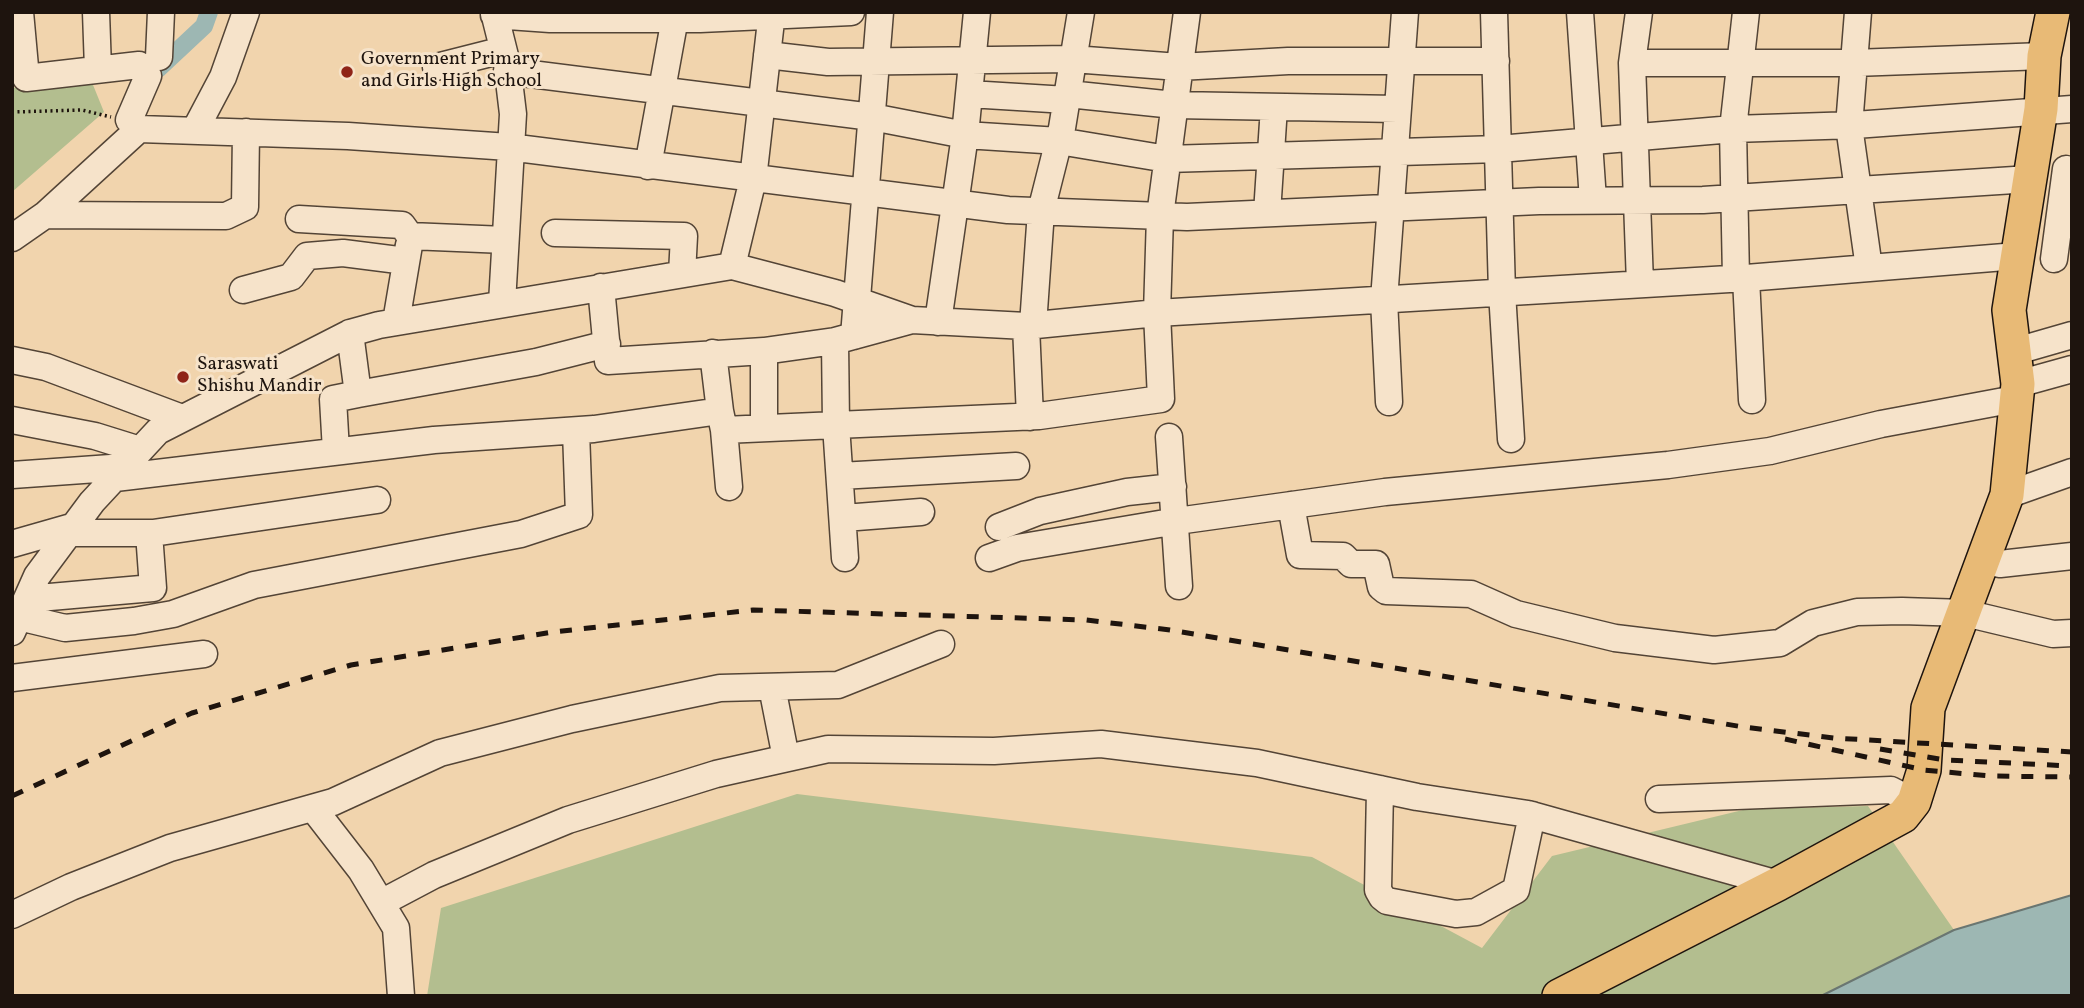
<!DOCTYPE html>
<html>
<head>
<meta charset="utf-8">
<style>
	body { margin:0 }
	#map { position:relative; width:2084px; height:1008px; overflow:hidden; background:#f1d4ad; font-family:Vollkorn,serif }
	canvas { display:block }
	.frame { position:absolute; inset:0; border:14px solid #1e140e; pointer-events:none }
</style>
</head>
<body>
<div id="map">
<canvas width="2084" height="1008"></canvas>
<div class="frame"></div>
</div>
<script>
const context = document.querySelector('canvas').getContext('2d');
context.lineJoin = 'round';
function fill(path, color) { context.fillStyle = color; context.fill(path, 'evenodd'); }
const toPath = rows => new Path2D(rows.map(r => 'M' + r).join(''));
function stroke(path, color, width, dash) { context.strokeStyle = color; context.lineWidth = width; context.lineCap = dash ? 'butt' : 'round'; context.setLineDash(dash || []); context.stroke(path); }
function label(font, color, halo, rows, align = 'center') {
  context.font = font + ' Vollkorn,serif'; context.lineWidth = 6; context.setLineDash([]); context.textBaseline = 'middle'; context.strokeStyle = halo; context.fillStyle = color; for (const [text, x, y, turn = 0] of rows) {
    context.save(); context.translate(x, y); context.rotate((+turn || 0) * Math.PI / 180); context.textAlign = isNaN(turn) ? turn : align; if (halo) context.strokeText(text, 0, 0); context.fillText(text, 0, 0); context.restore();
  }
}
fill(toPath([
	[91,80,104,112,12,192,12,88],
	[797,794,1312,857,1482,948,1552,856,1747,809,1868,806,1954,930,1821,996,427,996,441,908]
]), '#b3be8f');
const water = toPath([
	[2072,895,2072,996,1821,996,1954,930,2072,895]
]);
fill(water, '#9db7b3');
stroke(water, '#6a7671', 2);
stroke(toPath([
	[158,69,204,26,209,12]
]), '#9db7b3', 18);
const minor = toPath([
	[20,12,26,78,139,65,148,76,129,120,139,129,348,136,509,147,1008,210,1187,217,1539,201,1703,200,2030,179],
	[96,12,98,69],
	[494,12,507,64,513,114,502,303],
	[1494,12,1502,292,1511,439],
	[1580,12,1593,200],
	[1639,12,1632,63,1640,284],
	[1858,12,1849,126,1869,268],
	[494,15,550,19,700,19,851,12],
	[767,55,828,62,1073,59,1179,67,1288,61,1496,61],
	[159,57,161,12],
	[1632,63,1854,63,2044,56],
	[436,67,503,50],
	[507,71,872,117,965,135,1059,141,1167,159,1499,149,1733,129,1855,125,2072,109],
	[969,94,1067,100],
	[1068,94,1174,105,1397,109],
	[195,130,223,77,246,12],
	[648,166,675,18],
	[1267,213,1274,107],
	[45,215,226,216,245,207,246,132],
	[299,219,402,225,410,236,505,240],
	[555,233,684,236,682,274],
	[12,238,45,215,139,129],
	[2054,259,2066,169],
	[732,266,753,179,772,12],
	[1736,278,1733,129,1746,12],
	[1746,278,1752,400],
	[601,287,608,361,764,351],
	[243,290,291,277,307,256,343,253,406,261],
	[396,322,409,245],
	[938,322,965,135,977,12],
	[1033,325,1041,211,1062,128,1081,12],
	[1026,326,1030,417],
	[854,336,880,12],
	[2013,352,2072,335],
	[713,353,720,411],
	[12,360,46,367,182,418],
	[2018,384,2072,369],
	[358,394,536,362,607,344],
	[1389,402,1384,300,1405,12],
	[12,420,95,436,140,450],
	[764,426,764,351,835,341],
	[724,430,729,487],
	[1169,437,1179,586],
	[336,451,333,399,358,394,350,333],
	[12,475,125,467],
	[840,476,1016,466],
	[115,478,434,440,594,429,720,411,724,430,1039,416,1161,399,1157,313,1160,216,1187,12],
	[2007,495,2072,472],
	[1291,505,1300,555,1343,556,1351,564,1376,564,1381,587,1386,591,1471,594,1516,614,1615,638,1714,650,1780,643,1813,623,1857,612,1902,611,1965,613,2053,634,2072,633],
	[844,518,921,512],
	[999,527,1040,511,1127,492,1173,487],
	[69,533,153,533,377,500],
	[12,544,75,526],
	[845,558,836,425,835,341,912,320],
	[989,558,1017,548,1177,521,1385,492,1668,465,1770,451,1881,424,2015,399],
	[1981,560,2000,564,2072,556],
	[27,599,153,588,149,533],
	[19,617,65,628,134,621,173,614,254,585,521,534,579,515,576,431],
	[12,632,37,576,92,502,158,431,350,333,379,325,732,266,835,293,912,320,1026,326,1157,313,1746,278,2017,256],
	[12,678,204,654],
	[772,687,786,758],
	[1380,789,1378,890,1382,897,1387,901,1456,914,1476,912,1516,890,1532,815],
	[1659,799,1891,790,1914,802],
	[313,808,361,870,396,928,401,996],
	[381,903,434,875,568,820,716,774,828,749,994,751,1101,744,1257,763,1417,797,1528,814,1778,884],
	[12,915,71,887,170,848,333,802,440,753,572,719,720,688,838,685,941,644]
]);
const major = toPath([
	[1559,996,1778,884,1903,816,1914,802,1924,770,1928,708,2007,495,2018,384,2009,310,2041,109,2044,56,2053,12]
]);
stroke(minor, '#534436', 29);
stroke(major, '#1e140e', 36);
stroke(toPath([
	[12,112,82,110,111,117]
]), '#1e140e', 3.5, [2, 3.5]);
stroke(minor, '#f6e3ca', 26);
stroke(major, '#e8ba76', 33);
stroke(toPath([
	[1785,739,1924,770,1990,776,2072,777],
	[1880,749,1945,760,2072,766],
	[12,796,192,713,351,665,553,632,753,610,1086,620,1170,630,1743,727,1834,738,2072,752]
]), '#1e140e', 5, [12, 12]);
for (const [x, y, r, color] of [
	[347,72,7,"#8f2418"],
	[183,377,7,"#8f2418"]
]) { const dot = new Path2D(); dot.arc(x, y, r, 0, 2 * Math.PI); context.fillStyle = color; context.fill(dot); stroke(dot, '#f6e3ca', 2.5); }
label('19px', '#1e140e', '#f6e3ca', [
	["Government Primary",361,61],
	["and Girls High School",361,83],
	["Saraswati",197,366],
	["Shishu Mandir",197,388]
], 'left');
</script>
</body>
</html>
